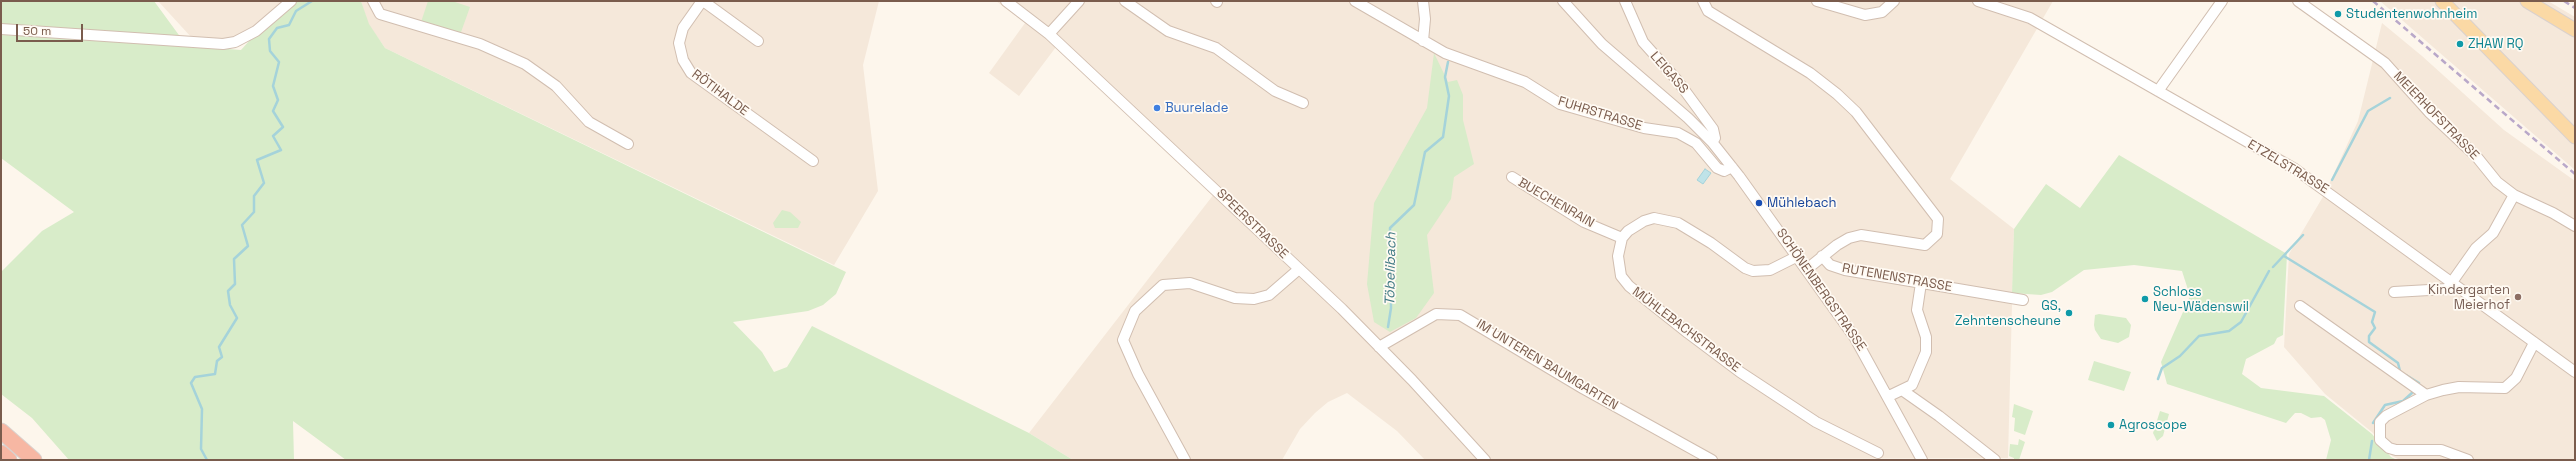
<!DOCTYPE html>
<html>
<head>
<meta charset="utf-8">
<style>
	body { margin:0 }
	#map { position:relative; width:2576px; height:461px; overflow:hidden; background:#fdf6ec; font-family:"Space Grotesk",sans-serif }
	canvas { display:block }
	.frame { position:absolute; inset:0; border:2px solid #7a5c4d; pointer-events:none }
	.scale { position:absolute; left:16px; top:24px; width:67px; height:18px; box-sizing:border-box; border:2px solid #7a5c4d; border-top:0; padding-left:5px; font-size:12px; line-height:14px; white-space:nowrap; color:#7a5c4d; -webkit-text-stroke:3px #fffaf3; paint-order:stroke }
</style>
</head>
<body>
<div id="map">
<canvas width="2576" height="461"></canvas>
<div class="frame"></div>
<div class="scale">50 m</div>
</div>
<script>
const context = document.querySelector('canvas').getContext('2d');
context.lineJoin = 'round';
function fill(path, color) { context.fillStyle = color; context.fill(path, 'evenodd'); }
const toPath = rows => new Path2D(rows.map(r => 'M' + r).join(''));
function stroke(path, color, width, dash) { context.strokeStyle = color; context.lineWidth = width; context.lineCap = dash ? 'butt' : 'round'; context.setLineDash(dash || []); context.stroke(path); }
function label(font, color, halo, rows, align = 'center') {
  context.font = font + ' "Space Grotesk",sans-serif'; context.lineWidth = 3.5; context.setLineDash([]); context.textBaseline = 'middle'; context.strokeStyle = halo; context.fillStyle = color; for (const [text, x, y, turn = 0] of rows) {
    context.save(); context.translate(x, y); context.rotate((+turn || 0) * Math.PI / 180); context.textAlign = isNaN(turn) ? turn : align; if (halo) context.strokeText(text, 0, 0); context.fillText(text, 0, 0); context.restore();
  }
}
fill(toPath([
	[158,1,285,1,267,20,231,38,192,38],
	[361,1,879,1,863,65,878,191,834,265,385,48,368,24],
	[996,1,2053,1,1950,179,2014,229,2008,458,1425,460,1397,431,1347,393,1328,402,1315,413,1300,429,1282,460,1073,460,1029,433,1214,194,1056,47,1019,96,989,73,1025,23],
	[2380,1,2548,1,2575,17,2575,170],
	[2382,23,2422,56,2504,130,2575,181,2575,460,2400,460,2392,456,2373,433,2325,394,2284,347,2289,254,2324,195,2358,121]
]), '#f5e8da');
fill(toPath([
	[1,1,154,1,184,42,1,29],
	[285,1,361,1,369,24,385,48,846,272,836,294,823,305,808,311,733,322,762,352,774,372,787,367,812,326,1029,433,1073,460,346,460,293,421,294,460,69,460,32,418,1,394,1,272,42,231,74,212,1,158,1,35,88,38,241,50],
	[428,1,452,1,470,7,460,35,421,22],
	[1434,53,1448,82,1457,80,1463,95,1463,120,1474,164,1454,177,1451,199,1427,235,1434,293,1416,318,1390,332,1374,322,1367,284,1374,203,1427,108],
	[2119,155,2287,254,2283,335,2277,338,2274,344,2246,359,2242,374,2261,388,2324,396,2372,434,2391,457,2397,460,2326,460,2331,440,2325,420,2321,417,2311,418,2301,413,2295,413,2286,423,2167,384,2161,362,2190,296,2182,271,2134,265,2084,270,2052,292,2041,295,2012,293,2014,229,2046,184,2080,208],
	[782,210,790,212,801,222,798,228,775,228,773,223],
	[2099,314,2126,318,2131,325,2129,337,2118,343,2101,339,2095,330,2094,325,2095,315],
	[2094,361,2131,372,2124,391,2088,380],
	[2014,404,2033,411,2025,435,2014,431,2015,418,2012,417],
	[2160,411,2169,414,2163,436,2157,441,2153,433],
	[2019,439,2025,442,2019,460,2014,460,2014,458,2009,456,2010,444,2018,445]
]), '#d8ecc9');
const water = toPath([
	[1705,169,1711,173,1703,184,1697,180,1705,169]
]);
fill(water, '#bfe3e8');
stroke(water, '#a5d3da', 1);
stroke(toPath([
	[2332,180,2368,111,2390,98],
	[2284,256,2375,312,2372,322,2375,328,2369,336,2369,342,2398,363,2400,371],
	[2273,267,2303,235],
	[1388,327,1391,308,1390,228,1414,205,1425,152,1443,137,1449,96,1445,77,1448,62],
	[2406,375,2419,383],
	[2158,379,2162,368,2180,356,2199,336,2229,331,2241,322,2269,271],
	[2373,423,2385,405,2403,401,2413,392],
	[207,460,201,449,202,409,191,383,195,377,215,374,217,361,222,357,219,347,237,318,230,305,228,291,235,284,234,259,248,246,242,225,254,212,254,196,264,183,257,160,281,150,273,136,283,127,273,111,278,100,273,86,279,62,270,51,269,39,277,28,289,25,296,11,312,1],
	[2369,460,2372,441]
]), '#a5d3da', 2.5);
const minor = toPath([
	[373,1,380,14,480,44,525,64,556,86,589,122,628,144],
	[702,1,683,28,679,43,683,60,691,73,813,161],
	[703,1,758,41],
	[1006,1,1049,34,1342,309,1412,380,1485,460],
	[1125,1,1168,31,1216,48,1275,91,1303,103],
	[1216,1,1217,2],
	[1355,1,1445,53,1525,82,1560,104,1644,128,1678,133,1696,143,1717,168,1724,171,1732,167],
	[1563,1,1602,44,1688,118,1712,142,1739,176,1855,338,1922,460],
	[1625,1,1643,42,1677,80,1713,129,1715,138,1712,142],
	[1703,1,1708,11,1810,73,1837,94,1856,112,1938,219,1937,234,1925,245,1861,235,1849,238,1837,245,1807,269],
	[1817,1,1865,15,1882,12,1894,1],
	[1978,1,2030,18,2295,169,2575,372],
	[2298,1,2385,63,2429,112,2476,156,2497,182,2514,195,2553,213,2575,226],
	[1,29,223,44,235,42,256,31,291,1],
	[1049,34,1079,1],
	[1423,41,1425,19,1423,1],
	[2158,91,2222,1],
	[1512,177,1584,222,1622,238],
	[1798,256,1770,270,1753,271,1745,268,1711,243,1678,223,1654,218,1644,221,1628,231,1622,238,1618,256,1621,276,1629,286,1688,333,1740,372,1816,422,1878,453],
	[1822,256,1830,265,1845,270,2023,300],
	[2394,292,2447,289,2476,248,2493,233,2514,195],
	[2300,306,2426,395],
	[1379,347,1436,314,1460,315,1584,389,1712,460],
	[1902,390,1939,416,1995,460],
	[1889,396,1912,385,1926,352,1926,337,1917,310,1921,283],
	[1185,460,1138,374,1123,340,1135,311,1163,285,1190,283,1235,298,1254,299,1269,295,1299,269],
	[2468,460,2441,450,2396,450,2389,448,2380,440,2380,422,2386,416,2426,395,2443,390,2459,387,2505,388,2516,378,2534,343]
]);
const major = toPath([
	[2442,1,2575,137],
	[2527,1,2575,30]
]);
const highway = toPath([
	[1,431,34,460],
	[1,453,9,460]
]);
stroke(minor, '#d1beb0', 12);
stroke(major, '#dad1cd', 15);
stroke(highway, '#dad1cd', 17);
stroke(minor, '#fff', 10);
stroke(major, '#fbd9a5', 13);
stroke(highway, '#f7b7a3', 15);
stroke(toPath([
	[2373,1,2575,174],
	[2564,1,2575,8]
]), '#b9a8c9', 2.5, [6, 4]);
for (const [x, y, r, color] of [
	[2338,14,4,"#0f9aa8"],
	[2460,44,4,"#0f9aa8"],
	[1157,108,4,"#3f7fe0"],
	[1759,203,4,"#1a4fb4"],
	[2518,297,4,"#8d6e63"],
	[2145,299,4,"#0f9aa8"],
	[2069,313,4,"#0f9aa8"],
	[2111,425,4,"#0f9aa8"]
]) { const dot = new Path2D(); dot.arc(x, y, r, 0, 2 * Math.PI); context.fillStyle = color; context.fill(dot); stroke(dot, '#fffaf3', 1.5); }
label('13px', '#0d838f', '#fffaf3', [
	["Studentenwohnheim",2346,14],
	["ZHAW RQ",2468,44],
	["Schloss",2153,292],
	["Neu-Wädenswil",2153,307],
	["GS,",2061,306,"right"],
	["Zehntenscheune",2061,321,"right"],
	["Agroscope",2119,425]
], 'left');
label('13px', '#7a5c4d', '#fffaf3', [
	["LEIGASS",1669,73,49],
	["RÖTIHALDE",720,93,37],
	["FUHRSTRASSE",1600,114,17],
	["MEIERHOFSTRASSE",2436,116,46],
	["ETZELSTRASSE",2288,167,31],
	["BUECHENRAIN",1556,203,30],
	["SPEERSTRASSE",1252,224,44],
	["RUTENENSTRASSE",1897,278,10],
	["SCHÖNENBERGSTRASSE",1821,290,55],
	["MÜHLEBACHSTRASSE",1686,330,37],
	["IM UNTEREN BAUMGARTEN",1547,365,31]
]);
label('13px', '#366cbe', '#fffaf3', [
	["Buurelade",1165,108]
], 'left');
label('13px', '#164399', '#fffaf3', [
	["Mühlebach",1767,203]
], 'left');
label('13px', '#785e54', '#fffaf3', [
	["Kindergarten",2510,290],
	["Meierhof",2510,305]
], 'right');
label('italic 14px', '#437c86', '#fffaf3', [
	["Töbelibach",1391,269,-89]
]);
</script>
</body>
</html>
